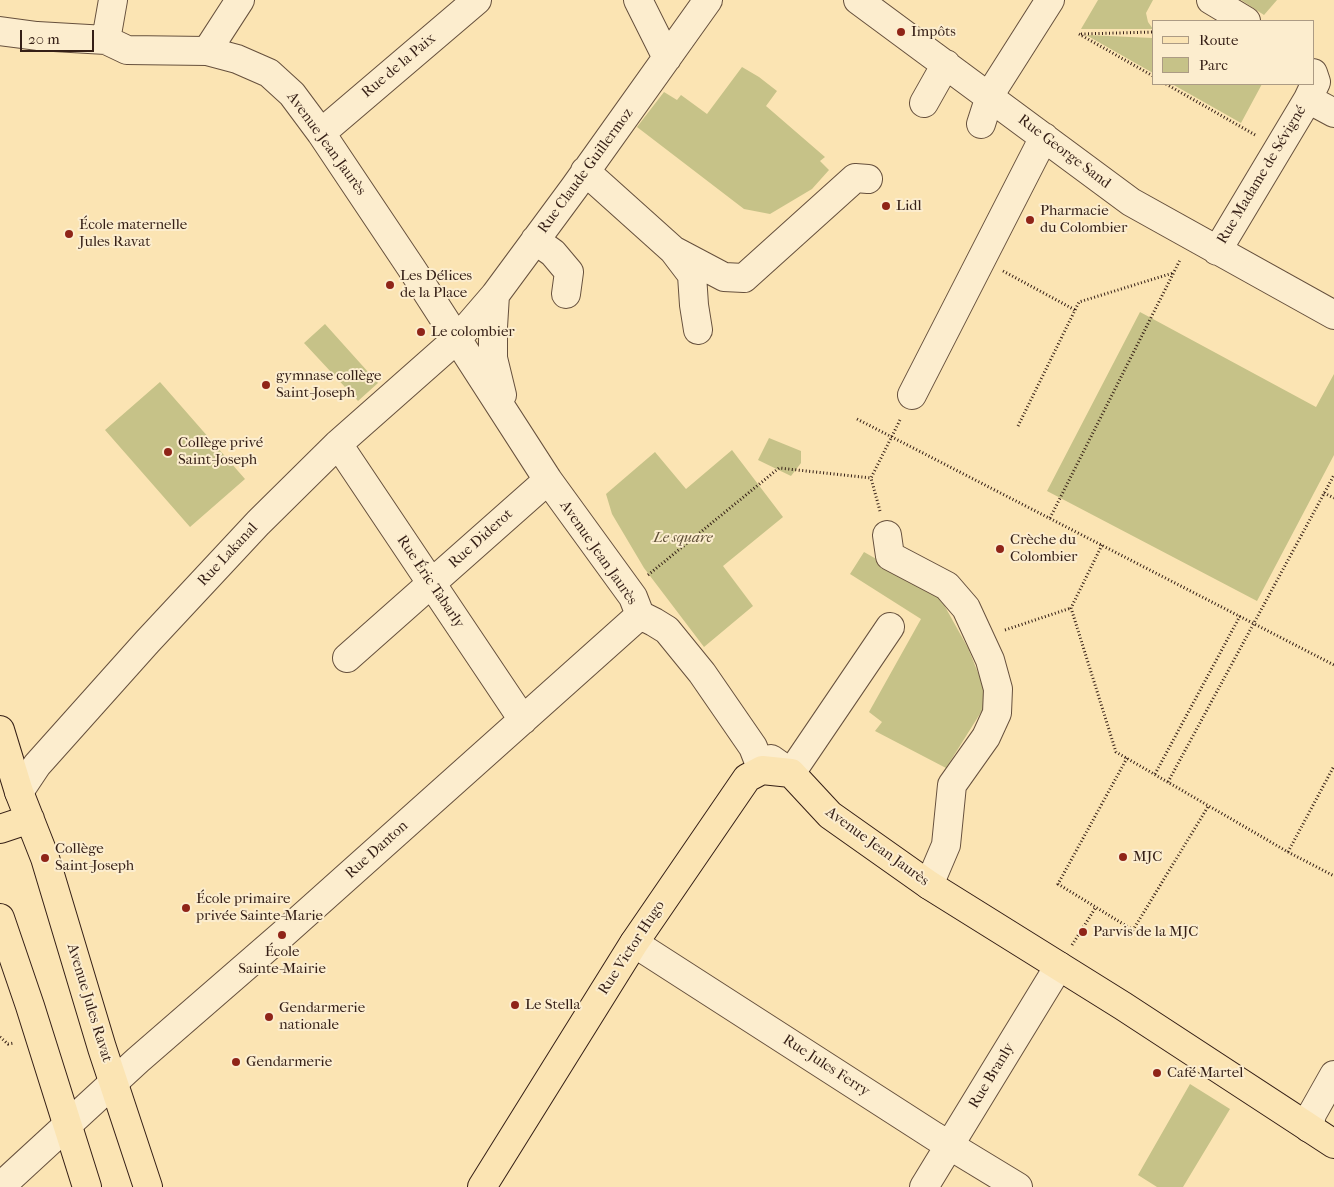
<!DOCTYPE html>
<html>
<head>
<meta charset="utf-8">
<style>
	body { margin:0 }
	#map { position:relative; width:1334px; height:1187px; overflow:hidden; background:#fbe4b3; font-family:"IM FELL French Canon",serif }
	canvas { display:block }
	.legend { position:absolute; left:1152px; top:20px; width:162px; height:65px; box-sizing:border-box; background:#fcedce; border:1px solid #ac9b84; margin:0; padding:6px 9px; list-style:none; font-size:15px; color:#351f16 }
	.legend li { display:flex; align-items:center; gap:10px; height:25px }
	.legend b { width:25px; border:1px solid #ac9b84 }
	.scale { position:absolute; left:20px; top:30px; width:74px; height:22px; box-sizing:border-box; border:2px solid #351f16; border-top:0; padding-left:6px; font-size:15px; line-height:18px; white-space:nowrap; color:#351f16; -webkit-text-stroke:4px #fcedce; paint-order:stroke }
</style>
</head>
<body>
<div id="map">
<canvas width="1334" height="1187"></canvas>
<ul class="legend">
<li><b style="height:6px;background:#fbe4b3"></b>Route</li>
<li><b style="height:14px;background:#c6c288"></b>Parc</li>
</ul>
<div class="scale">20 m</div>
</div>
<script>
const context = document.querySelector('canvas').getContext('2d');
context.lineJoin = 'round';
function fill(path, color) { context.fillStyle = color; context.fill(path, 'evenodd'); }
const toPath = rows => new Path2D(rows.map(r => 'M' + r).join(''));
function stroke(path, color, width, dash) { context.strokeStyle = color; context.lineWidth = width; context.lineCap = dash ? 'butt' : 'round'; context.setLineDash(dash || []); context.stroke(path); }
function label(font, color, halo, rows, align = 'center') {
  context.font = font + ' "IM FELL French Canon",serif'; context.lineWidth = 4; context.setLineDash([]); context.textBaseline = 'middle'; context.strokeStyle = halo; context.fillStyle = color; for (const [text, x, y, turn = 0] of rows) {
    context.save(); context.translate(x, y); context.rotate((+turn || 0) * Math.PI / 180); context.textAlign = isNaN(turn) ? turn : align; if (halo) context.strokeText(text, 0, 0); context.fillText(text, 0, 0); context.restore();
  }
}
fill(toPath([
	[1098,0,1153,0,1146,13,1148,22,1153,29,1081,29],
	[1241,0,1277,0,1264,15],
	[1086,35,1153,38,1153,73],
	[742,67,759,77,777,91,766,106,825,157,820,161,829,170,812,189,770,214,744,209,637,127,664,92,677,100,681,95,707,114],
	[1172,84,1262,84,1241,123],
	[1140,312,1316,407,1334,374,1334,455,1257,601,1047,491],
	[325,324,378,383,358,401,304,343],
	[160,382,245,479,190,527,105,430],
	[769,438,801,451,801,463,791,476,758,460],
	[732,450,783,517,723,566,753,606,704,647,644,568,612,514,606,494,655,452,686,489],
	[864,552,938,594,968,648,987,695,990,712,983,709,946,768,875,731,882,722,869,712,921,619,850,574],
	[1190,1084,1230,1109,1183,1187,1157,1187,1138,1175]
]), '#c6c288');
const minor = toPath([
	[638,0,667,58],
	[858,0,1131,202,1334,315],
	[1211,0,1246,21],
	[0,31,37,36,106,40,127,50,207,51,237,59,269,73,292,94,321,133,412,269,548,480,633,597,640,615,654,622,667,630,702,673,753,747,762,770],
	[106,40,113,0],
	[207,51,240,0],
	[1308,99,1334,113],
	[924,103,946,64],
	[981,124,990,96,996,85,1050,0],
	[321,133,477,0],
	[585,171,673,250,692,275,694,305,698,330],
	[535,240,553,253,569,272,566,294],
	[673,250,724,277,744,278,855,178,868,179],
	[1217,251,1308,99,1316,82,1313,73],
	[495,295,493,327,493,358,502,395],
	[912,395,1044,137],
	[338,444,523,720],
	[887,535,890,556,947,586,966,608,990,660,998,689,997,713,986,737,952,785,946,845,929,885],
	[347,658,548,480],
	[771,759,791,773,890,627],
	[19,792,37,765,147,642,258,523,338,444,458,338,495,295,574,188,708,0],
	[634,943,934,1136,1018,1187],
	[1309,1128,1312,1114,1334,1075],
	[0,1187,138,1060,282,935,640,615],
	[924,1187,1059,966]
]);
const major = toPath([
	[0,730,19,792,45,858,102,1048,148,1187],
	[0,829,30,819],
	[0,918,30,1006,87,1187],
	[482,1187,634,943,747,778,762,770,791,773,830,815,929,885,1123,1006,1334,1144]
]);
stroke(minor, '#66503d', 30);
stroke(major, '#351f16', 30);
stroke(toPath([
	[1079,34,1153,76],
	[1081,34,1153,32],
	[1166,84,1257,136],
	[1003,271,1075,310],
	[857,419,1334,665],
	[1018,426,1079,302,1173,273],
	[1324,493,1334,498],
	[880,511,871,478,901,418],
	[1050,518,1180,260],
	[1102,545,1071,608,1116,752,1288,852,1334,876],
	[648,575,779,468,871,478],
	[1005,630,1071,608],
	[1127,758,1058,884,1133,930,1209,805],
	[1155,774,1240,616],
	[1168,782,1334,475],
	[1288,852,1334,766],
	[1072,945,1096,907],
	[0,1037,8,1044,14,1043]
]), '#351f16', 3, [1, 2.5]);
stroke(minor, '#fcedce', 28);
stroke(major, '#fbe4b3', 28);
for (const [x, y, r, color] of [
	[901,32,5,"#8f2418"],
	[886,206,5,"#8f2418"],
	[1030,220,5,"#8f2418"],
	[69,234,5,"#8f2418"],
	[390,285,5,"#8f2418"],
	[421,332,5,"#8f2418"],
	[266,385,5,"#8f2418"],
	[168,452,5,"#8f2418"],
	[1000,549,5,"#8f2418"],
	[1123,857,5,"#8f2418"],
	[45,858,5,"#8f2418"],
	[186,908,5,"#8f2418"],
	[1083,932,5,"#8f2418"],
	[282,935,5,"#8f2418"],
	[515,1005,5,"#8f2418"],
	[269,1017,5,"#8f2418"],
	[236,1062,5,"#8f2418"],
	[1157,1073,5,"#8f2418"]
]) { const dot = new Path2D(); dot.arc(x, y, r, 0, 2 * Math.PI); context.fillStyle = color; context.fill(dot); stroke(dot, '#fcedce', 2); }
label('15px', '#351f16', '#fcedce', [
	["Impôts",911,32],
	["Lidl",896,206],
	["Pharmacie",1040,211],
	["du Colombier",1040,228],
	["École maternelle",79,225],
	["Jules Ravat",79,242],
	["Les Délices",400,276],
	["de la Place",400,293],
	["Le colombier",431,332],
	["gymnase collège",276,376],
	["Saint-Joseph",276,393],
	["Collège privé",178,443],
	["Saint-Joseph",178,460],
	["Crèche du",1010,540],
	["Colombier",1010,557],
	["Collège",55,849],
	["Saint-Joseph",55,866],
	["MJC",1133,857],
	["École primaire",196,899],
	["privée Sainte-Marie",196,916],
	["Parvis de la MJC",1093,932],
	["École",282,952,"center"],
	["Sainte-Mairie",282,969,"center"],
	["Le Stella",525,1005],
	["Gendarmerie",279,1008],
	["nationale",279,1025],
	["Gendarmerie",246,1062],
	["Café Martel",1167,1073]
], 'left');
label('15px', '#351f16', '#fcedce', [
	["Rue de la Paix",399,66,-40],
	["Avenue Jean Jaurès",326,144,54],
	["Rue George Sand",1064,152,37],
	["Rue Claude Guillermoz",586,171,-54],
	["Rue Madame de Sévigné",1262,175,-59],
	["Rue Diderot",481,539,-42],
	["Avenue Jean Jaurès",598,553,55],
	["Rue Lakanal",228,555,-47],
	["Rue Éric Tabarly",430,582,56],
	["Avenue Jean Jaurès",877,847,36],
	["Rue Danton",377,850,-42],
	["Rue Victor Hugo",632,948,-57],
	["Avenue Jules Ravat",89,1003,73],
	["Rue Jules Ferry",826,1066,33],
	["Rue Branly",992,1076,-59]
]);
label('italic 15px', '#605038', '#fcedce', [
	["Le square",683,538]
]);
</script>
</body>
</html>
